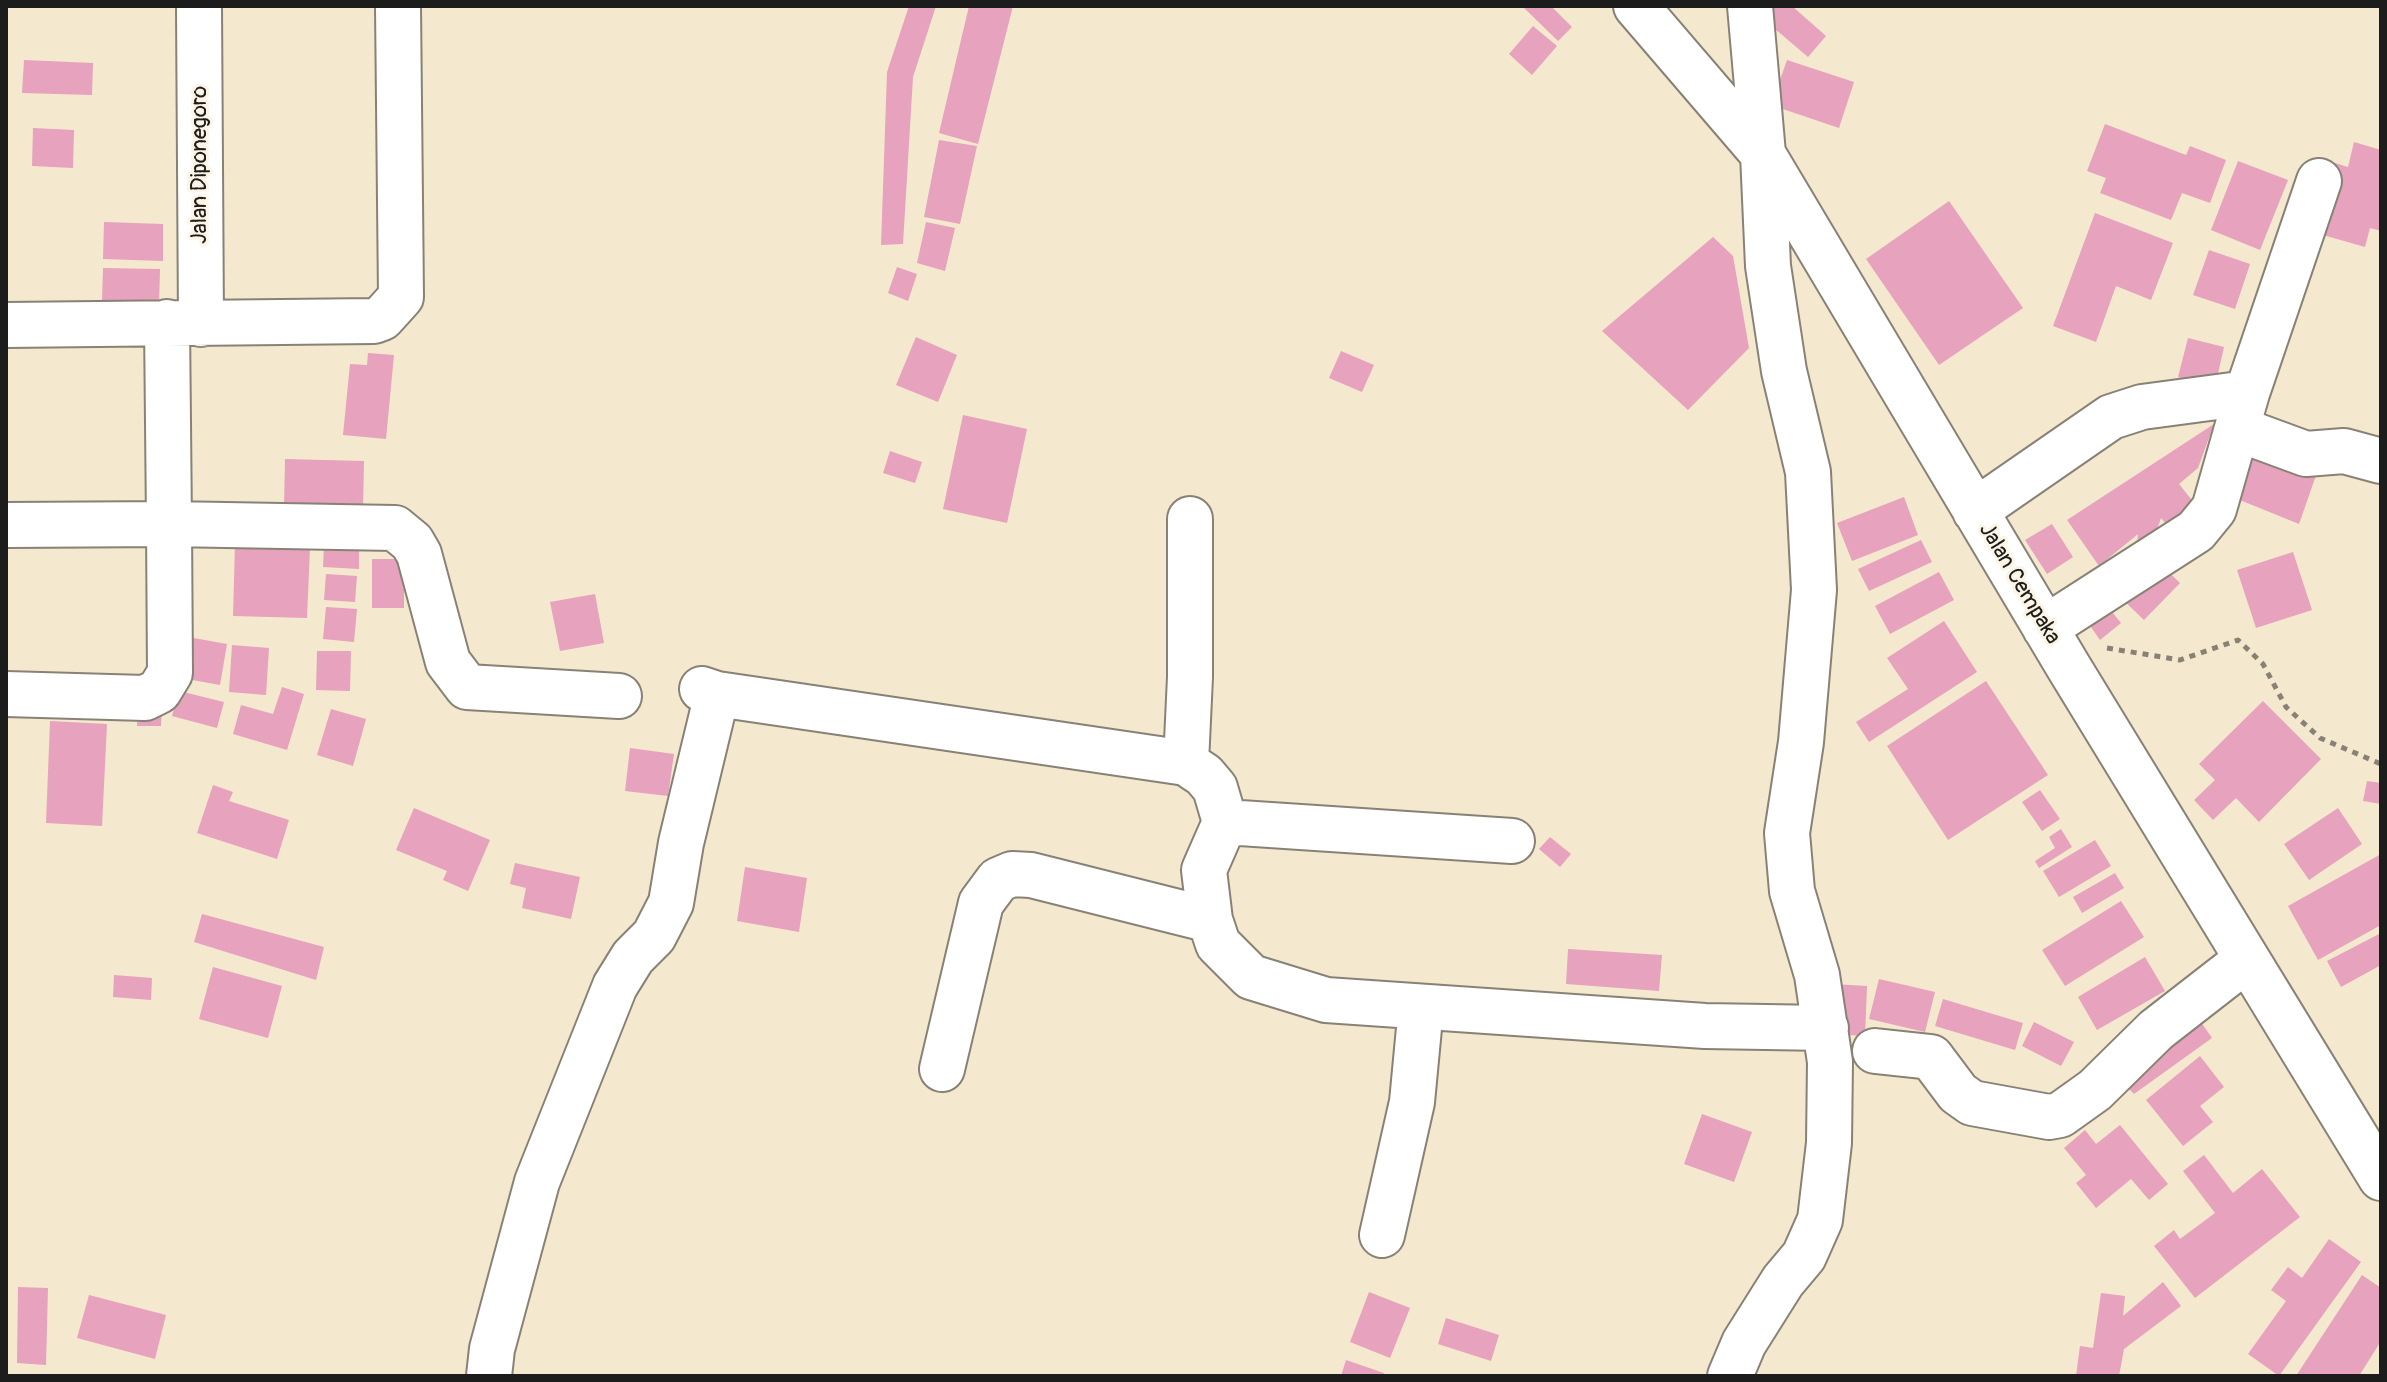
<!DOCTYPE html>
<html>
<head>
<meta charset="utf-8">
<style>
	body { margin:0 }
	#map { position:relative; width:2387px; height:1382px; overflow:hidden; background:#f4e8cf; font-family:Pangolin,sans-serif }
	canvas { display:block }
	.frame { position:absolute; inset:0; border:8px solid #1c1c1c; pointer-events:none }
</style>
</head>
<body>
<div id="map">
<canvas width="2387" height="1382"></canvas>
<div class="frame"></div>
</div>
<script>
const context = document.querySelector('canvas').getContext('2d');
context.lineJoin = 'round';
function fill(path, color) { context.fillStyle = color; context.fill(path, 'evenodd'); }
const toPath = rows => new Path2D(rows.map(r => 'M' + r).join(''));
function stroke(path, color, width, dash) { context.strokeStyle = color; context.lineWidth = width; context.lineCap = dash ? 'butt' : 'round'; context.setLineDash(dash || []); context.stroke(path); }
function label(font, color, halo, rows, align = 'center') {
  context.font = font + ' Pangolin,sans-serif'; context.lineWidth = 6; context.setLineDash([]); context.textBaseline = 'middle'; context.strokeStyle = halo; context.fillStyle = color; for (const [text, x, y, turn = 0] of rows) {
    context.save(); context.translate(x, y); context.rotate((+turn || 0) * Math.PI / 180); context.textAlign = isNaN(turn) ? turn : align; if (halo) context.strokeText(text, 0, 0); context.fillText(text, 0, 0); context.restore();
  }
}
fill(toPath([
	[909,6,936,6,913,77,903,244,881,245,887,72],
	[969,6,1013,6,978,144,939,133],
	[1522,6,1551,6,1572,27,1558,41],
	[1760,6,1792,6,1826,36,1808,57,1761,17],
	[1533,26,1557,46,1532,75,1509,54],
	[24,60,93,63,92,95,22,93],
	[1787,60,1854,82,1839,128,1771,105],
	[2105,124,2186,155,2190,146,2226,160,2210,203,2182,193,2171,220,2100,193,2106,178,2087,171],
	[33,128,74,130,73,168,32,166],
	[939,140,977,146,960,224,924,217],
	[2354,142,2381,150,2381,231,2370,228,2365,247,2316,233,2335,163,2348,167],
	[2238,161,2288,180,2260,250,2211,230],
	[1949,201,2023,308,1939,365,1866,259],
	[2095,213,2173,243,2151,300,2116,286,2096,342,2053,326],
	[104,222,163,224,163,261,103,259],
	[926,222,955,228,945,271,917,263],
	[1713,237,1733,256,1749,348,1688,410,1602,331],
	[2209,250,2250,264,2235,309,2193,295],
	[897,267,917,274,908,301,888,293],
	[103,268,160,269,159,305,102,302],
	[916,337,957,355,938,402,896,385],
	[2188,338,2224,347,2215,387,2178,377],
	[1341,351,1374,365,1362,392,1329,378],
	[368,353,394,355,386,439,343,435,350,364,367,365],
	[963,415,1027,429,1007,523,943,509],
	[2214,424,2198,468,2179,484,2199,509,2172,531,2161,518,2151,547,2136,555,2138,534,2099,566,2067,520],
	[2251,439,2320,464,2299,524,2230,496],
	[890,451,922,462,915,483,883,473],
	[285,459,364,461,363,510,284,507],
	[1904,497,1918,535,1852,561,1837,523],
	[2052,524,2073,557,2047,574,2025,540],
	[1921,540,1932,562,1869,591,1858,569],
	[235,544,310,547,307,618,233,616],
	[324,545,359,547,359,569,323,567],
	[2293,552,2312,610,2256,628,2237,570],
	[372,559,404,559,404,608,372,608],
	[2155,559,2180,583,2144,620,2119,596],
	[1939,572,1954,600,1890,634,1875,606],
	[326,574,357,576,355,602,324,600],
	[595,594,604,643,560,651,550,602],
	[2104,602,2121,623,2100,640,2084,617],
	[326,607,357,609,354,642,323,639],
	[1944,621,1977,672,1869,742,1856,722,1908,689,1887,658],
	[177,635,227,644,220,685,170,676],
	[232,645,269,648,266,695,229,692],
	[317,651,351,651,350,691,316,690],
	[1986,681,2048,775,1948,840,1887,746],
	[282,687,304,694,287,750,233,734,241,705,273,714],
	[179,691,224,702,217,728,172,716],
	[138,701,162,702,161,726,137,726],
	[2263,701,2321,759,2259,822,2236,798,2213,820,2194,800,2215,780,2199,764],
	[331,709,366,719,353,766,317,755],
	[50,721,107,724,102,826,46,823],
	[630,748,674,754,668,796,625,791],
	[2367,781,2381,783,2381,804,2363,801],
	[213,785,233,792,229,801,289,820,277,859,197,833],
	[2040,790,2060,819,2042,831,2022,802],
	[414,808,490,840,468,891,443,880,447,871,396,850],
	[2338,808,2362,844,2309,880,2284,844],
	[2061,829,2072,847,2039,868,2035,861,2055,848,2049,837],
	[1550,837,1571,854,1560,867,1539,849],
	[2095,840,2111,866,2059,897,2043,871],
	[2381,854,2381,925,2318,960,2288,906],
	[515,863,580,877,571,919,522,908,526,888,510,884],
	[745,867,807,878,799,932,737,921],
	[2115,873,2124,888,2082,913,2073,897],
	[2121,901,2144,937,2065,986,2042,950],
	[202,914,324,947,316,980,194,942],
	[2381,933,2381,965,2341,987,2327,961],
	[1568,949,1662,955,1659,991,1566,984],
	[2145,957,2165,991,2097,1030,2078,997],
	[213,967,282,986,268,1038,199,1019],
	[114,975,152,978,151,1000,113,997],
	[1879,979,1935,992,1925,1032,1869,1019],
	[1833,984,1867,986,1865,1036,1832,1034],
	[1943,999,2023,1023,2015,1050,1935,1026],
	[2194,1012,2212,1038,2134,1094,2127,1087],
	[2034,1022,2074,1042,2061,1066,2022,1046],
	[2200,1056,2224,1087,2200,1106,2213,1122,2183,1146,2146,1100],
	[1702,1114,1752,1132,1734,1182,1684,1164],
	[2120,1125,2168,1184,2149,1200,2131,1179,2096,1208,2076,1183,2086,1175,2064,1148,2085,1130,2096,1144],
	[2204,1155,2233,1193,2262,1169,2300,1217,2195,1298,2154,1246,2174,1230,2180,1239,2215,1213,2183,1171],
	[2329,1239,2361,1262,2279,1376,2248,1354,2286,1301,2271,1290,2288,1267,2302,1278],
	[2362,1275,2381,1288,2381,1341,2359,1376,2296,1376],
	[2163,1282,2181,1306,2124,1349,2119,1376,2076,1376,2080,1346,2093,1348,2101,1293,2125,1296,2123,1316],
	[18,1287,48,1288,46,1365,17,1363],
	[1369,1292,1410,1308,1390,1358,1350,1342],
	[89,1295,166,1315,155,1359,77,1338],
	[1446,1318,1499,1335,1491,1361,1438,1344],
	[1346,1360,1384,1373,1383,1376,1341,1376]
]), '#e7a2bd');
const street = toPath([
	[199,6,201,324],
	[1636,6,1763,154,2068,666,2381,1178],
	[6,325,374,321,382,318,401,297,398,6],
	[2238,429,2306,454,2344,451,2381,461],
	[1975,511,2111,417,2142,407,2247,393],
	[6,525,169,524,167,322],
	[2045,628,2196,531,2214,509,2247,393,2319,181],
	[702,689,717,694,1186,763,1204,775,1215,788,1225,822],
	[6,694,145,698,159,691,170,673,169,524,395,528,412,542,419,554,448,662,467,687,619,696],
	[1186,763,1190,677,1190,519],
	[1512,841,1225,822,1204,870,1210,920,1218,944,1251,977,1326,1000,1705,1026,1826,1028],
	[1875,1051,1931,1057,1958,1093,1972,1103,2049,1117,2060,1115,2095,1090,2156,1030,2246,960],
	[942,1069,981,903,998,880,1012,874,1031,875,1210,920],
	[1382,1235,1412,1102,1421,1007],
	[489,1376,492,1349,537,1182,615,986,633,957,654,936,671,903,681,843,717,694],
	[1730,1376,1744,1343,1783,1281,1804,1256,1820,1220,1829,1143,1830,1062,1817,975,1792,891,1787,833,1801,742,1814,590,1808,472,1784,371,1768,266,1763,154,1750,6]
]);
stroke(street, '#888276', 48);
stroke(toPath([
	[2107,648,2180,660,2238,640,2263,664,2286,707,2320,738,2381,764]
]), '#888276', 5, [6, 6]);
stroke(street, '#fff', 44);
label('22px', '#1c1c1c', '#fcf5e5', [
	["Jalan Diponegoro",200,165,-90],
	["Jalan Cempaka",2019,584,59]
]);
</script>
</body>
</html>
